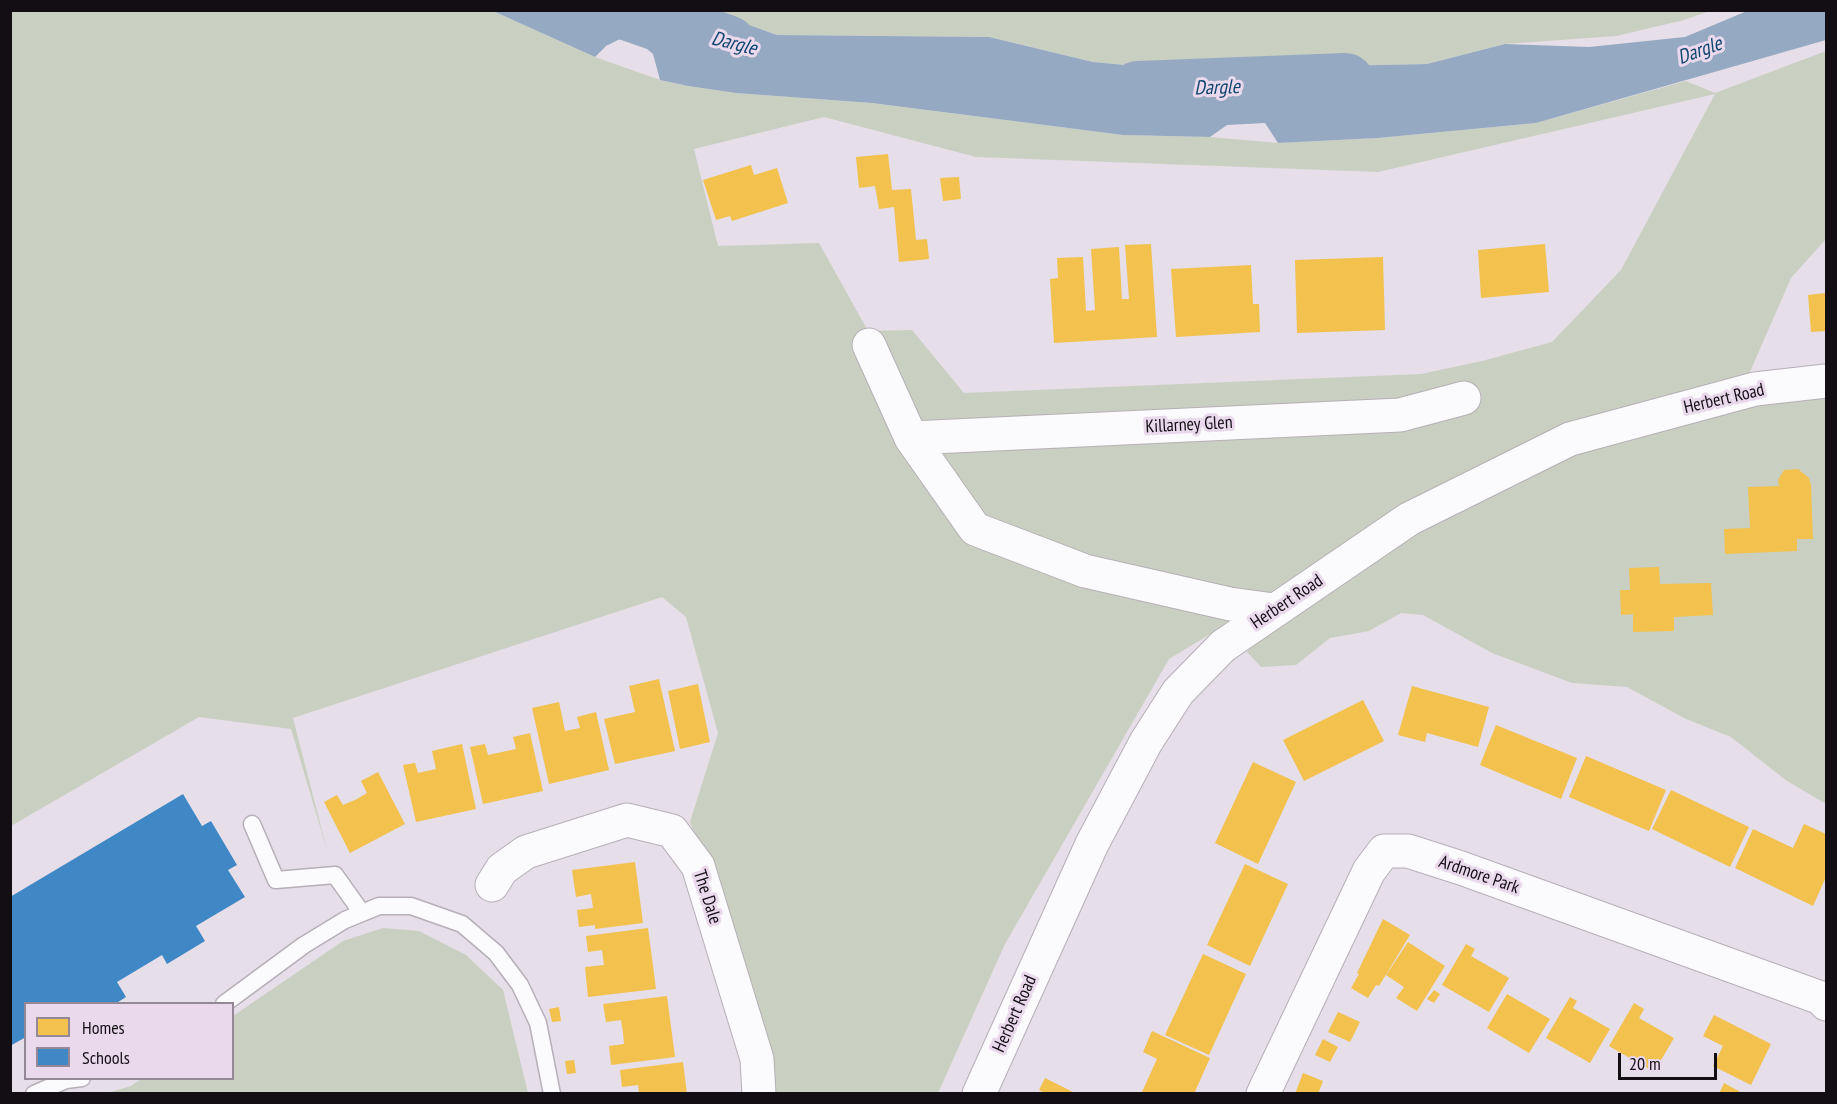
<!DOCTYPE html>
<html>
<head>
<meta charset="utf-8">
<style>
	body { margin:0 }
	#map { position:relative; width:1837px; height:1104px; overflow:hidden; background:#e6dee8; font-family:"PT Sans Narrow",sans-serif }
	canvas { display:block }
	.frame { position:absolute; inset:0; border:12px solid #130d14; pointer-events:none }
	.legend { position:absolute; left:24px; top:1002px; width:210px; height:78px; box-sizing:border-box; background:#ead9ed; border:2px solid #948796; margin:0; padding:8px 10px; list-style:none; font-size:18px; color:#130d14 }
	.legend li { display:flex; align-items:center; gap:12px; height:30px }
	.legend b { width:30px; border:2px solid #948796 }
	.scale { position:absolute; left:1618px; top:1053px; width:99px; height:27px; box-sizing:border-box; border:3px solid #130d14; border-top:0; padding-left:8px; font-size:18px; line-height:21px; white-space:nowrap; color:#130d14; -webkit-text-stroke:4px #ead9ed; paint-order:stroke }
</style>
</head>
<body>
<div id="map">
<canvas width="1837" height="1104"></canvas>
<div class="frame"></div>
<ul class="legend">
<li><b style="height:16px;background:#f2c14e"></b>Homes</li>
<li><b style="height:16px;background:#3f88c5"></b>Schools</li>
</ul>
<div class="scale">20 m</div>
</div>
<script>
const context = document.querySelector('canvas').getContext('2d');
context.lineJoin = 'round';
function fill(path, color) { context.fillStyle = color; context.fill(path, 'evenodd'); }
const toPath = rows => new Path2D(rows.map(r => 'M' + r).join(''));
function stroke(path, color, width, dash) { context.strokeStyle = color; context.lineWidth = width; context.lineCap = dash ? 'butt' : 'round'; context.setLineDash(dash || []); context.stroke(path); }
function label(font, color, halo, rows, align = 'center') {
  context.font = font + ' "PT Sans Narrow",sans-serif'; context.lineWidth = 6; context.setLineDash([]); context.textBaseline = 'middle'; context.strokeStyle = halo; context.fillStyle = color; for (const [text, x, y, turn = 0] of rows) {
    context.save(); context.translate(x, y); context.rotate((+turn || 0) * Math.PI / 180); context.textAlign = isNaN(turn) ? turn : align; if (halo) context.strokeText(text, 0, 0); context.fillText(text, 0, 0); context.restore();
  }
}
fill(toPath([
	[10,11,493,11,595,57,660,80,688,86,736,93,872,103,1123,135,1210,137,1278,143,1378,138,1536,123,1686,81,1715,93,1826,51,1826,239,1791,278,1749,374,1565,431,1407,515,1169,659,1005,944,938,1093,775,1093,710,870,690,822,718,733,686,617,662,597,293,718,327,850,291,729,199,717,11,826],
	[1715,94,1621,270,1552,342,1482,361,1421,374,964,393,912,330,868,331,819,243,718,246,694,149,824,117,976,157,1378,172],
	[710,11,1710,11,1684,20,1616,36,1505,44,1427,64,1287,67,1189,71,1093,62,989,37,777,35],
	[1826,398,1826,804,1787,781,1731,737,1686,719,1627,687,1572,683,1492,653,1423,615,1401,613,1369,631,1330,638,1296,665,1261,667,1247,652,1266,622,1358,574,1486,487,1683,413],
	[383,928,419,931,466,955,503,990,528,1093,107,1093,131,1086,141,1079,232,1078,233,1016,343,941]
]), '#cad0c1');
fill(toPath([
	[493,11,627,11,641,17,654,19,666,16,678,11,710,11,777,35,989,37,1093,62,1189,71,1211,80,1229,93,1241,97,1253,94,1287,67,1427,64,1505,44,1589,47,1685,37,1747,11,1826,11,1826,40,1536,123,1378,138,1278,143,1265,123,1227,125,1210,137,1123,135,872,103,736,93,688,86,660,80,653,54,641,44,620,39,606,46,595,57]
]), '#95aac2');
fill(toPath([
	[888,154,892,190,911,189,916,240,927,239,929,259,899,262,894,207,879,209,875,186,859,188,856,157],
	[751,165,754,175,777,168,788,203,732,221,730,216,716,220,703,180],
	[959,177,961,199,943,201,940,178],
	[1151,244,1157,337,1054,343,1050,279,1058,278,1057,258,1083,257,1086,311,1095,310,1091,249,1119,247,1122,299,1129,299,1125,245],
	[1545,244,1549,292,1481,298,1478,250],
	[1383,257,1385,330,1297,333,1295,260],
	[1251,265,1253,304,1259,304,1260,332,1176,337,1171,269],
	[1826,293,1826,331,1811,332,1808,295],
	[1798,469,1809,478,1811,485,1813,539,1797,539,1797,551,1725,554,1724,529,1750,528,1748,487,1779,486,1778,480,1784,470],
	[1659,567,1660,584,1711,583,1713,615,1674,617,1674,631,1633,632,1633,614,1621,615,1620,590,1630,590,1629,568],
	[659,679,675,751,615,764,604,719,635,712,629,686],
	[698,684,710,742,680,749,668,691],
	[1412,686,1489,707,1478,747,1427,733,1425,742,1398,735],
	[1363,700,1384,741,1304,781,1283,740],
	[559,702,565,731,580,728,577,717,596,712,609,770,549,784,532,708],
	[1496,725,1577,758,1561,799,1480,765],
	[530,733,543,791,483,804,470,747,485,744,488,755,516,749,513,737],
	[462,744,476,809,416,822,403,765,415,763,418,773,436,769,432,751],
	[1586,756,1666,790,1649,831,1569,797],
	[1253,762,1296,782,1258,864,1215,843],
	[378,772,405,824,350,853,324,802,337,795,343,805,357,799,367,793,361,781],
	[1671,790,1749,827,1730,867,1652,829],
	[1804,824,1826,834,1826,877,1813,906,1735,868,1753,829,1793,848],
	[635,862,643,923,595,929,595,925,579,927,577,910,593,908,591,894,576,897,572,870],
	[1245,864,1288,884,1250,966,1207,945],
	[1383,919,1410,935,1379,986,1376,985,1368,998,1351,988,1359,974,1357,973],
	[648,928,656,989,588,997,585,967,604,965,602,950,588,952,586,936],
	[1408,942,1445,966,1417,1011,1396,998,1404,987,1386,975],
	[1466,944,1475,949,1471,956,1509,978,1489,1012,1442,985],
	[1203,954,1246,974,1209,1055,1165,1035],
	[1434,990,1440,994,1434,1003,1427,999],
	[1507,994,1550,1019,1529,1053,1487,1028],
	[667,996,675,1057,611,1065,609,1046,624,1044,623,1033,621,1020,606,1022,603,1004],
	[1570,997,1577,1001,1573,1008,1610,1029,1590,1063,1546,1038],
	[1634,1003,1644,1009,1639,1018,1674,1038,1654,1072,1609,1046],
	[559,1007,561,1021,552,1022,549,1009],
	[1338,1012,1360,1022,1350,1042,1328,1032],
	[1714,1015,1771,1044,1751,1085,1713,1066,1723,1046,1703,1036],
	[1152,1031,1210,1058,1194,1094,1141,1094,1157,1059,1143,1052],
	[1323,1039,1338,1047,1330,1062,1315,1055],
	[574,1060,576,1073,567,1074,565,1061],
	[683,1062,687,1094,639,1094,638,1085,622,1087,620,1070],
	[1303,1073,1323,1081,1318,1094,1295,1094],
	[1045,1078,1077,1094,1046,1094,1039,1090],
	[1724,1083,1744,1094,1719,1094]
]), '#f2c14e');
fill(toPath([
	[183,794,202,826,211,821,237,865,228,870,245,897,196,926,205,941,167,964,162,955,117,982,126,997,115,1004,26,1004,26,1037,10,1046,10,897]
]), '#3f88c5');
stroke(toPath([
	[626,10,727,45],
	[1138,91,1345,83]
]), '#95aac2', 60);
const service = toPath([
	[252,824,276,880,335,875,362,913],
	[224,1004,304,945,345,920,379,906,411,906,462,924,496,953,520,985,538,1023,552,1094],
	[34,1094,66,1080,82,1078]
]);
const minor = toPath([
	[869,345,911,438,1400,415,1464,398],
	[911,438,975,529,1085,571,1230,604,1274,610],
	[492,885,502,869,526,852,627,820,672,831,698,866,757,1059,759,1094],
	[1263,1094,1369,871,1384,851,1408,851,1461,868,1821,998,1826,1004]
]);
const tertiary = toPath([
	[979,1094,1092,844,1146,742,1178,692,1223,646,1409,519,1570,439,1755,389,1826,381]
]);
stroke(service, '#b6afb7', 19);
stroke(minor, '#b6afb7', 35);
stroke(tertiary, '#b6afb7', 35);
stroke(service, '#fbfafc', 16);
stroke(minor, '#fbfafc', 33);
stroke(tertiary, '#fbfafc', 33);
label('18px', '#130d14', '#ead9ed', [
	["Herbert Road",1724,399,-13],
	["Killarney Glen",1189,425,-3],
	["Herbert Road",1287,602,-34],
	["Ardmore Park",1479,875,19],
	["The Dale",707,897,72],
	["Herbert Road",1015,1014,-66]
]);
label('italic 20px', '#0f456f', '#ead9ed', [
	["Dargle",734,44,14],
	["Dargle",1700,51,-20],
	["Dargle",1217,88,-2]
]);
</script>
</body>
</html>
